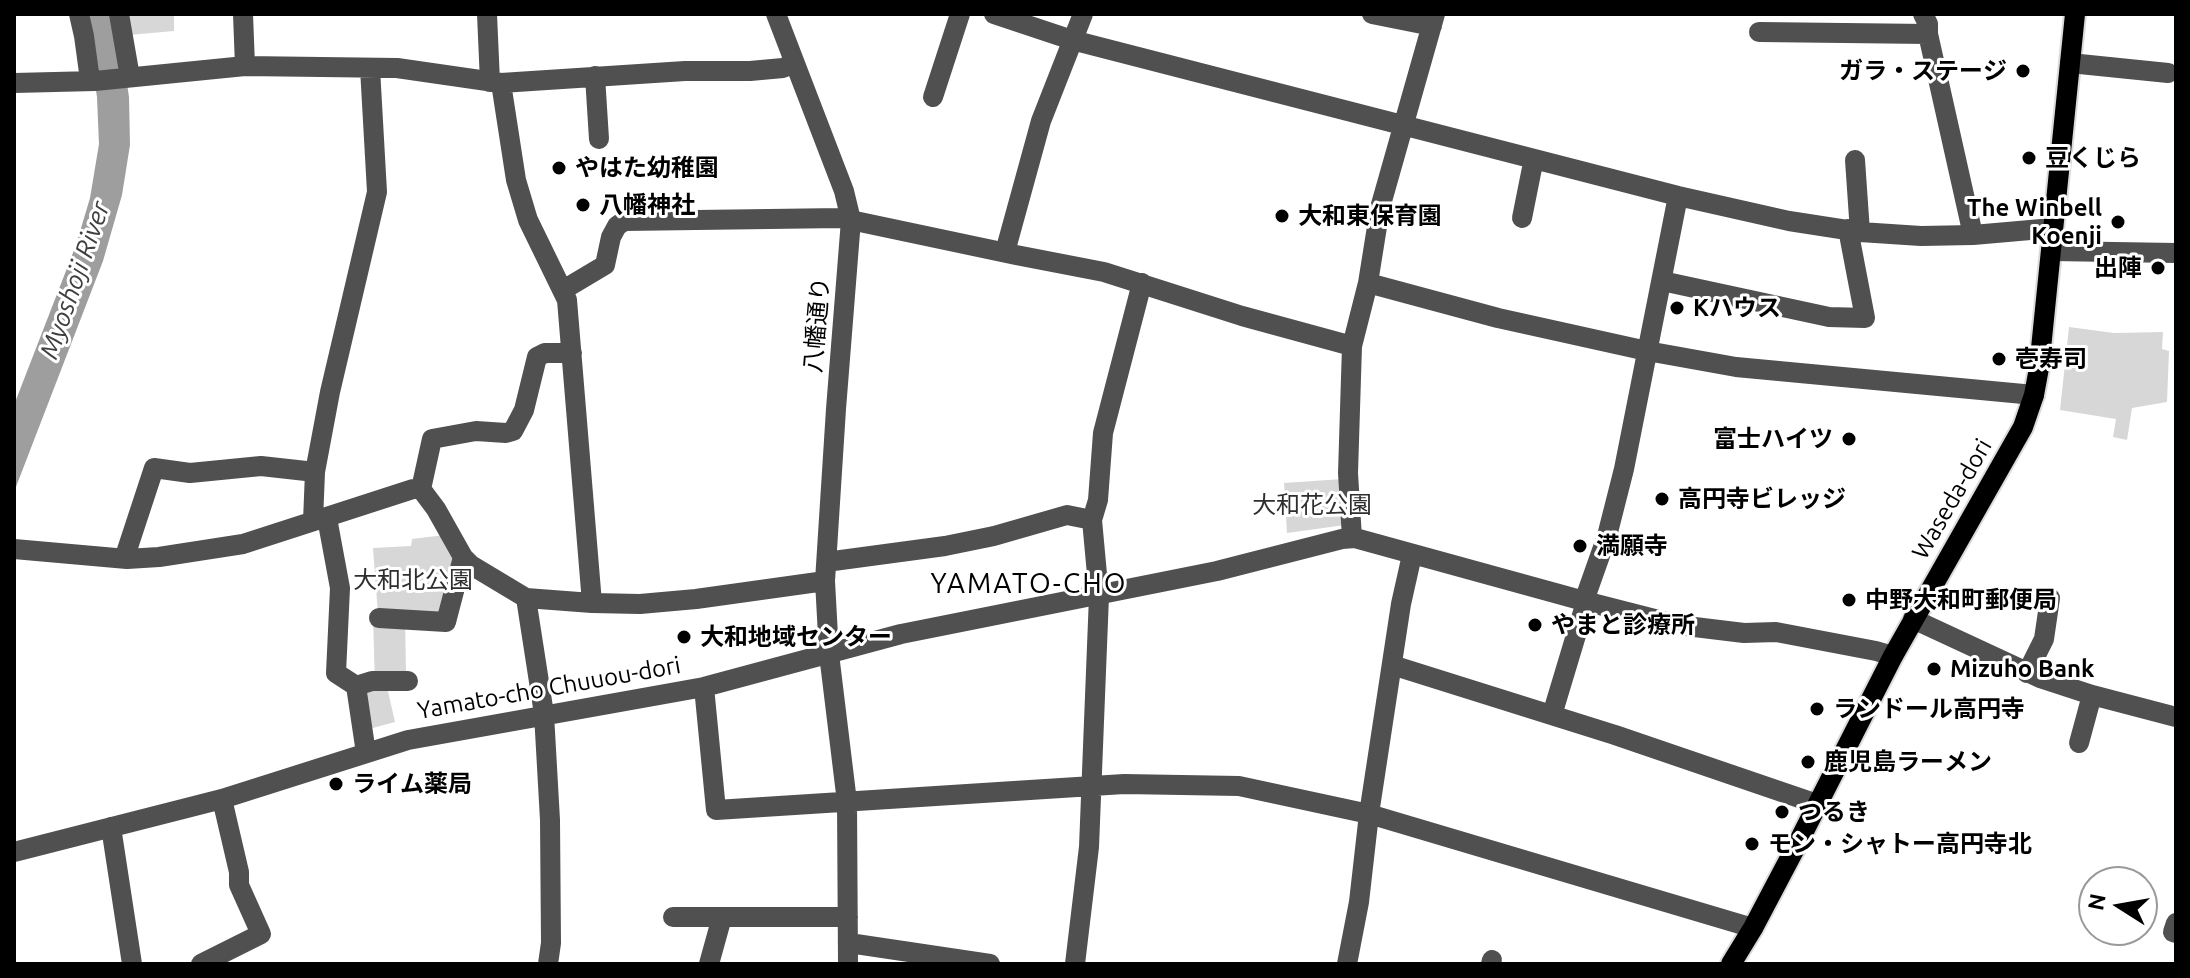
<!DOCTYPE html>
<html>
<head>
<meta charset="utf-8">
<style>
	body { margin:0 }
	#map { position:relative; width:2190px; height:978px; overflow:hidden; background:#fff; font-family:Ubuntu,sans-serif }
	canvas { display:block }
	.frame { position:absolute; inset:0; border:16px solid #000; pointer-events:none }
	.north { position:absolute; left:2078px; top:866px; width:80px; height:80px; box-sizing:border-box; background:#fff; border:2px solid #999; border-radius:50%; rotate:281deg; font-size:22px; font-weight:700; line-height:32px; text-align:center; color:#000 }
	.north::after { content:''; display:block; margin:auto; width:28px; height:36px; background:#000; clip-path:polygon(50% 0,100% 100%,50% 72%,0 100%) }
</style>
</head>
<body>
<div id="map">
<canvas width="2190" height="978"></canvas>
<div class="frame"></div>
<div class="north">N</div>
</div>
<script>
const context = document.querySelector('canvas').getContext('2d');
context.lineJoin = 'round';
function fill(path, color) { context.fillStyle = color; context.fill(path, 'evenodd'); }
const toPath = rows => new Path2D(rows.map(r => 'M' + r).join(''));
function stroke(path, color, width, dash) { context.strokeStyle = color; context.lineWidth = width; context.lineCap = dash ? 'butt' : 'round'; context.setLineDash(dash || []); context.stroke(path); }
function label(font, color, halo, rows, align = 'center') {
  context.font = font + ' Ubuntu,"Noto Sans JP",sans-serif'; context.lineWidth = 6; context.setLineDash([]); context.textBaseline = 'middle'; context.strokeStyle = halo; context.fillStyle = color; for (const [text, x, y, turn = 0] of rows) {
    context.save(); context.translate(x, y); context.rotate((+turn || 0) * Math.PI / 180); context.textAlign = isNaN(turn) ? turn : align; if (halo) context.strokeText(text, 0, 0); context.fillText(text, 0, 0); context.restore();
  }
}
fill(toPath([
	[124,14,174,14,174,31,129,35],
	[2069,327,2114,333,2163,332,2162,349,2169,351,2167,402,2132,408,2127,440,2113,437,2116,419,2060,410],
	[1343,479,1345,525,1287,533,1284,483],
	[445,535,457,553,440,615,405,615,406,673,384,674,395,722,369,729,363,692,375,688,373,615,378,614,373,548,411,546,412,539]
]), '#d7d7d7');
fill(toPath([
	[84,14,113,14,123,57,129,97,130,145,122,195,103,261,14,492,14,405,76,245,90,198,99,144,97,97]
]), '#9e9e9e');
const major = toPath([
	[1731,964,1753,928,1801,837,1893,656,2023,427,2034,395,2039,368,2075,14]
]);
stroke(major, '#dbdbdb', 24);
stroke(toPath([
	[79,14,84,36,90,80],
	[119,14,130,77],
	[243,14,245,66],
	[487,14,490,82],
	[776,14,844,191,851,220,836,409,825,581,829,654,847,802,848,964],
	[994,14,1072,40,1678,196,1789,221,1860,232,1921,236,1973,235,2053,228],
	[1372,14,1432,26],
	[1923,14,1928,24,1928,34,1973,235],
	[1759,32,1928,34],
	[2070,63,2168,73],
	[595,76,599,139],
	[14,83,95,81,245,66,397,68,501,83,685,71,750,71,783,68,794,63],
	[501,83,516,180,528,220,567,300,592,603],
	[933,97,960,14],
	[1855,160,1860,232],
	[1522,218,1532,168,1537,161],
	[2052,251,2176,253],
	[1005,252,1041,121,1083,14],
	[1662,281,1829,317,1865,318,1848,229],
	[1368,283,1498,318,1647,351,1736,367,2034,395],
	[563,290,605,265,611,237,617,226,624,221,841,218,1016,255,1104,272,1242,316,1352,346],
	[572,353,545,353,537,357,524,410,513,431,506,433,476,431,432,439,421,489,436,509,463,557,471,565,526,598,592,603,640,604,696,599,825,581],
	[327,518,340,588,336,673,356,686,366,753],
	[313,521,315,472,330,392,377,192,370,68],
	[1352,538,1348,473,1352,346,1368,283,1380,208,1435,14],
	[14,549,127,559,159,557,243,544,413,489,421,489],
	[127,559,127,550,154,468,190,473,261,466,315,472],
	[826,562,945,546,994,536,1067,515,1092,520],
	[526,598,544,714,550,820,551,943,548,964],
	[1584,601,1607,536,1624,469,1678,196],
	[379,618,446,622,463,557],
	[1913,619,2040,678,2092,695,2176,717],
	[1392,665,1615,735,1817,804],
	[2027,673,2044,639,2050,598],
	[356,686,372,681,408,681],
	[704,687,716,810,1124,784,1239,786,1369,814,1753,928],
	[1552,715,1586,602],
	[2079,743,2092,695],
	[111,827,132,964],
	[14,852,222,799,408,740,704,687,901,634,1217,571,1342,539,1355,538,1584,601,1678,625,1744,633,1776,632,1876,651,1893,656],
	[673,917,848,917],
	[2176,923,2173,932,2176,933],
	[849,943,990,964],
	[201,964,261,934,239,885,239,872,222,799],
	[709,964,722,917],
	[1075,964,1089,847,1099,596,1092,520,1098,500,1103,433,1142,283],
	[1347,964,1359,902,1369,814,1401,604,1412,555],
	[1491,964,1492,960]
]), '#505050', 20);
stroke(major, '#000', 20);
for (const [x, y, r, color] of [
	[2023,71,8,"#000"],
	[2029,158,8,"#000"],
	[559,168,8,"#000"],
	[583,205,8,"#000"],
	[1282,216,8,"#000"],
	[2118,222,8,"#000"],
	[2158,268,8,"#000"],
	[1677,308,8,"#000"],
	[1999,359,8,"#000"],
	[1849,439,8,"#000"],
	[1662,499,8,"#000"],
	[1580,546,8,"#000"],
	[1849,600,8,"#000"],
	[1535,625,8,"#000"],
	[684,637,8,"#000"],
	[1934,669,8,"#000"],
	[1817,709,8,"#000"],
	[1808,762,8,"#000"],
	[336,784,8,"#000"],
	[1782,812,8,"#000"],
	[1752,844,8,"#000"]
]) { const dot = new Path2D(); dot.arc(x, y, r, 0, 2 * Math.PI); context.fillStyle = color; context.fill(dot); stroke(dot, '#fff', 3); }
label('bold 24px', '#000', '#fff', [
	["ガラ・ステージ",2007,71,"right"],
	["豆くじら",2045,158],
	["やはた幼稚園",575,168],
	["八幡神社",599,205],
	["The Winbell",2102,208,"right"],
	["Koenji",2102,236,"right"],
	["大和東保育園",1298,216],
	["出陣",2142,268,"right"],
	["Kハウス",1693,308],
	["壱寿司",2015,359],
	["富士ハイツ",1833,439,"right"],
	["高円寺ビレッジ",1678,499],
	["満願寺",1596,546],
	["中野大和町郵便局",1865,600],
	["やまと診療所",1551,625],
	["大和地域センター",700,637],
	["Mizuho Bank",1950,669],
	["ランドール高円寺",1833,709],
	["鹿児島ラーメン",1824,762],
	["ライム薬局",352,784],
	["つるき",1798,812],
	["モン・シャトー高円寺北",1768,844]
], 'left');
label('24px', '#000', '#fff', [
	["八幡通り",817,325,-85],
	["Waseda-dori",1952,499,-60],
	["Yamato-cho Chuuou-dori",549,688,-10]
]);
label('24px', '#2e2e2e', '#fff', [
	["大和花公園",1312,505],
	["大和北公園",413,580]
]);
label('italic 26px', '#3f3f3f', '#fff', [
	["Myoshoji River",75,280,-71]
]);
context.letterSpacing = '2px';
label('28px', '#000', '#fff', [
	["YAMATO-CHO",1029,584]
]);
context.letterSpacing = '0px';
</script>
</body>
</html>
